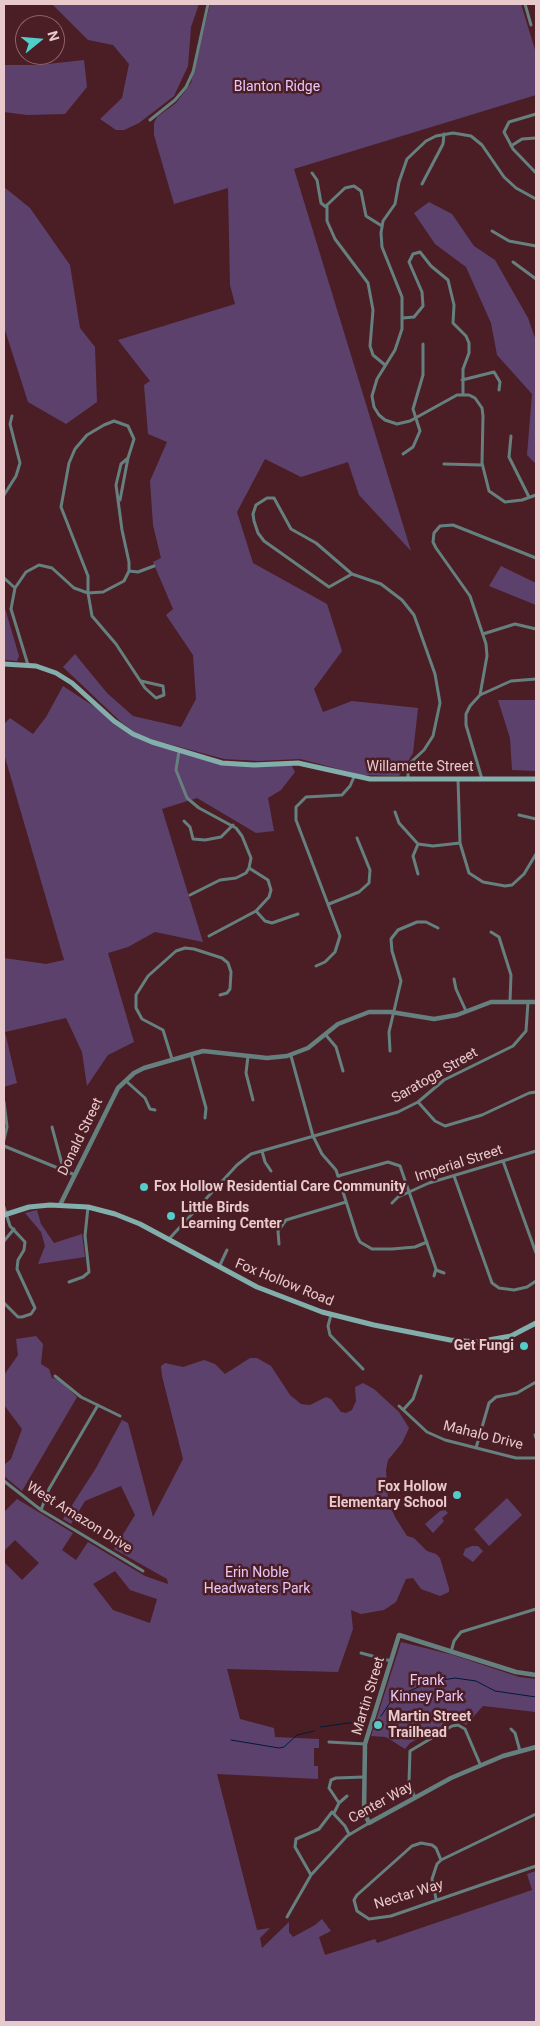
<!DOCTYPE html>
<html>
<head>
<meta charset="utf-8">
<style>
	body { margin:0 }
	#map { position:relative; width:540px; height:2026px; overflow:hidden; background:#4b1e25; font-family:Roboto,sans-serif }
	canvas { display:block }
	.frame { position:absolute; inset:0; border:5px solid #e9cacc; pointer-events:none }
	.north { position:absolute; left:15px; top:15px; width:50px; height:50px; box-sizing:border-box; background:#4b1e25; border:1px solid #8a6368; border-radius:50%; rotate:73deg; font-size:14px; font-weight:700; line-height:20px; text-align:center; color:#e9cacc }
	.north::after { content:''; display:block; margin:auto; width:18px; height:22px; background:#53cdca; clip-path:polygon(50% 0,100% 100%,50% 72%,0 100%) }
</style>
</head>
<body>
<div id="map">
<canvas width="540" height="2026"></canvas>
<div class="frame"></div>
<div class="north">N</div>
</div>
<script>
const context = document.querySelector('canvas').getContext('2d');
context.lineJoin = 'round';
function fill(path, color) { context.fillStyle = color; context.fill(path, 'evenodd'); }
const toPath = rows => new Path2D(rows.map(r => 'M' + r).join(''));
function stroke(path, color, width, dash) { context.strokeStyle = color; context.lineWidth = width; context.lineCap = dash ? 'butt' : 'round'; context.setLineDash(dash || []); context.stroke(path); }
function label(font, color, halo, rows, align = 'center') {
  context.font = font + ' Roboto,sans-serif'; context.lineWidth = 5; context.setLineDash([]); context.textBaseline = 'middle'; context.strokeStyle = halo; context.fillStyle = color; for (const [text, x, y, turn = 0] of rows) {
    context.save(); context.translate(x, y); context.rotate((+turn || 0) * Math.PI / 180); context.textAlign = isNaN(turn) ? turn : align; if (halo) context.strokeText(text, 0, 0); context.fillText(text, 0, 0); context.restore();
  }
}
fill(toPath([
	[52,4,199,4,191,27,188,66,174,96,139,123,124,130,116,130,100,119,122,98,129,64,113,45,88,40],
	[210,4,521,4,536,53,536,95,294,169,411,551,359,495,348,462,301,477,265,459,237,512,253,563,327,604,342,651,314,689,323,712,352,701,418,708,413,753,399,776,361,775,300,759,259,761,224,759,154,740,136,733,122,723,63,667,75,654,107,693,133,716,181,727,196,699,193,655,166,615,173,609,153,562,161,558,153,525,150,481,167,442,148,434,144,385,150,381,118,340,235,304,230,285,228,188,174,204,154,135,154,123,157,117,176,103,191,83],
	[84,60,87,87,65,114,27,115,4,112,4,65,39,65],
	[4,187,30,208,70,265,80,328,95,347,97,402,66,424,28,402,4,327],
	[429,202,452,214,474,246,495,260,528,318,536,341,536,464,527,455,532,394,497,355,491,323,466,267,435,244,414,213],
	[501,566,536,583,536,605,489,586],
	[4,605,19,656,17,661,4,660],
	[63,686,142,738,222,763,290,762,295,772,281,790,268,798,274,831,256,833,197,798,162,809,203,942,155,932,128,947,108,953,134,1042,108,1055,87,1086,82,1052,66,1018,5,1032,17,1083,4,1087,4,958,46,964,64,960,4,754,4,724,10,718,33,734,46,717],
	[498,700,536,700,536,771,512,770,510,738],
	[37,1210,41,1224,54,1243,82,1234,85,1257,38,1264,45,1246,41,1232,25,1213],
	[36,1336,43,1344,41,1364,49,1369,52,1378,59,1380,77,1397,22,1491,4,1476,4,1465,11,1459,22,1429,4,1405,4,1375,18,1355,16,1339],
	[250,1358,257,1358,271,1366,290,1395,301,1404,310,1405,326,1397,331,1399,341,1412,346,1413,352,1410,356,1401,355,1387,363,1383,374,1389,399,1412,409,1428,402,1443,388,1460,386,1470,388,1500,395,1517,407,1536,414,1538,427,1551,436,1554,440,1558,449,1588,449,1592,440,1596,421,1589,413,1578,406,1579,396,1602,384,1610,361,1614,351,1610,353,1629,338,1672,227,1669,240,1719,274,1728,275,1737,319,1739,319,1748,314,1748,314,1766,318,1766,318,1779,217,1774,257,1930,270,1928,260,1938,262,1948,289,1922,289,1932,293,1937,315,1925,322,1919,331,1931,319,1937,325,1955,375,1939,377,1943,532,1890,527,1874,536,1871,536,2022,4,2022,4,1562,22,1580,39,1563,15,1540,4,1551,4,1512,17,1499,73,1533,62,1550,76,1560,88,1542,145,1576,168,1584,167,1579,114,1549,135,1515,121,1486,85,1501,71,1524,63,1519,96,1468,122,1420,128,1423,153,1517,183,1459,162,1376,161,1366,165,1363,183,1367,204,1360,215,1364,225,1374],
	[115,1571,130,1590,157,1599,150,1623,113,1610,93,1584],
	[507,1498,522,1515,489,1546,474,1529],
	[445,1510,448,1513,442,1518,444,1521,433,1533,425,1524,440,1511],
	[472,1546,478,1546,483,1551,473,1562,463,1555,465,1549],
	[401,1642,453,1655,519,1677,536,1679,536,1712,483,1706,466,1725,459,1721,452,1721,410,1743,405,1749,386,1737,371,1736]
]), '#5d416d');
stroke(toPath([
	[381,1716,392,1700,398,1696,430,1682,455,1678,476,1681,495,1691,536,1697],
	[320,1727,363,1721],
	[231,1740,279,1748,284,1747,297,1735,314,1731]
]), '#001a3b', 1);
stroke(toPath([
	[525,4,531,25],
	[536,114,509,122,504,132,513,149,536,173],
	[150,120,175,100,186,87,193,72,208,4],
	[511,146,522,139,536,138],
	[312,173,317,180,321,203,326,207],
	[422,184,443,144,444,134],
	[536,199,516,188,504,177,482,145,471,136,453,133,436,136,426,141,407,159,399,182,395,204,383,221,381,233,382,247,402,297,402,329,395,350,377,379,372,396,374,407,379,415,385,420,397,424,410,421,457,395,469,395,475,398,482,408,483,416,482,463,489,491,505,502,522,500,536,495],
	[382,226,366,216,361,191,354,186,345,188,327,205,327,221,335,239,368,283,373,310,370,346,373,355,385,365],
	[492,231,509,241,536,246],
	[513,262,536,279],
	[403,318,414,317,423,306,422,292,409,262,413,254,420,252,431,266,448,280,454,305,453,323,466,336,469,343,469,353,463,369,463,395],
	[462,380,494,372,500,382,499,390],
	[511,436,509,457,529,497],
	[403,454,413,447,420,431,413,409,423,375,423,344],
	[444,464,482,465],
	[4,495,16,476,20,463,10,424,12,416],
	[120,500,128,458,134,439,128,426,114,421,104,425,87,435,75,449,69,463,61,507,88,576,88,593,92,616,116,644,145,688,156,698,164,695,163,686,141,681],
	[129,571,138,572,154,566],
	[352,574,329,587,264,541,258,533,254,521,253,514,256,505,267,498,274,498,291,529,316,543,352,574,381,584,402,600,414,615,435,674,440,703,433,736,424,750,408,765,408,779],
	[4,578,15,588,11,609,28,665],
	[15,588,26,572,39,565,52,568,74,588,88,593,103,592,124,581,129,571,129,562,122,530,116,485,121,464,128,458],
	[483,634,515,624,536,629],
	[480,695,487,656,486,644,470,596,436,548,433,542,434,533,440,526,453,525,536,558],
	[179,751,176,770,187,798,199,808,236,828,242,836,251,858,249,868,246,873,236,878,220,880,190,895],
	[458,779,460,843,469,873,483,882,505,886,512,885,524,874,536,854],
	[482,779,466,725,466,714,470,706,480,695,511,681,536,679],
	[395,812,399,823,418,844,413,856,418,874],
	[519,815,536,819],
	[184,821,190,827,193,839,205,840,221,837,233,825],
	[418,844,433,846,460,843],
	[329,904,359,892,369,883,370,870,357,838],
	[256,911,265,921,272,923,298,914],
	[491,932,499,937,511,975,510,1001],
	[209,936,256,911,269,897,271,890,268,880,249,868],
	[316,966,325,962,335,952,340,936,296,820,296,807,306,797,342,795,350,786,354,777],
	[454,979,456,989,466,1011],
	[325,1034,336,1047,343,1071],
	[390,1051,389,1032,401,981,392,951,391,939,398,930,417,922,426,922,438,928],
	[191,1054,206,1108,205,1118],
	[248,1056,246,1073,253,1100],
	[291,1056,313,1136,322,1154,336,1170,357,1236,360,1242,372,1249,392,1249,415,1247,427,1242],
	[172,1059,163,1030,142,1019,136,1008,136,995,148,976,176,951,185,948,194,949,222,958,228,963,231,972,230,989,227,993,220,995],
	[126,1081,145,1098,150,1109,155,1110],
	[418,1102,435,1121,445,1126,482,1115,529,1093,536,1092],
	[52,1127,63,1168],
	[4,1140,7,1127,4,1102],
	[4,1146,75,1175],
	[262,1151,265,1162,271,1171],
	[503,1161,536,1253],
	[338,1176,388,1162,400,1166,436,1269,434,1276],
	[454,1176,492,1283,499,1288,514,1290,527,1287,536,1281],
	[392,1203,398,1197,429,1183,536,1151],
	[4,1207,10,1226,25,1242,24,1250,18,1260,17,1269,35,1308,31,1314,22,1317,18,1317,4,1303],
	[169,1239,237,1165,251,1154,398,1112,418,1102,444,1080,513,1046,526,1031,528,1002],
	[4,1241,14,1229],
	[279,1244,278,1231,286,1220,346,1202],
	[219,1267,227,1250],
	[436,1270,444,1273],
	[69,1282,83,1277,89,1272,85,1236,88,1207],
	[331,1315,328,1326,330,1335,363,1369],
	[55,1376,81,1397,120,1416],
	[399,1406,427,1432,445,1440,516,1458,536,1458],
	[403,1410,413,1399,421,1376],
	[535,1435,536,1438],
	[476,1448,489,1403,496,1397,517,1393,536,1382],
	[4,1481,41,1510,143,1571],
	[41,1510,49,1489,98,1405],
	[451,1652,454,1641,461,1632,536,1609],
	[361,1653,391,1661],
	[511,1729,515,1733,520,1751],
	[329,1742,365,1744],
	[415,1798,409,1782,410,1751,452,1726,458,1725,465,1729,480,1764],
	[339,1803,347,1796],
	[334,1813,339,1803,329,1788,331,1780,336,1778,364,1777],
	[441,1860,436,1848,432,1845,421,1843,412,1846,357,1895,354,1900,357,1911,369,1919,391,1916,536,1866],
	[311,1875,295,1847,296,1839,319,1829,332,1812,345,1826,349,1834],
	[436,1899,432,1879,437,1864,441,1860,536,1814],
	[287,1917,311,1875,347,1836,369,1823]
]), '#65807f', 3);
stroke(toPath([
	[60,1205,118,1088,134,1073,144,1068,203,1051,267,1058,287,1056,308,1048,338,1024,369,1012,391,1012,434,1019,457,1015,491,1002,536,1002],
	[536,1675,516,1672,399,1635,365,1744,364,1812,369,1823,451,1778,503,1756,536,1747]
]), '#65807f', 4.5);
stroke(toPath([
	[4,664,36,666,56,673,72,683,114,721,133,734,152,742,222,763,254,765,298,763,370,779,536,779],
	[4,1215,29,1207,50,1205,88,1207,115,1214,140,1224,257,1287,322,1312,374,1325,450,1340,477,1342,511,1336,536,1323]
]), '#82aeac', 5);
for (const [x, y, r, color] of [
	[144,1187,5,"#53cdca"],
	[171,1216,5,"#53cdca"],
	[524,1346,5,"#53cdca"],
	[457,1495,5,"#53cdca"],
	[378,1725,5,"#53cdca"]
]) { const dot = new Path2D(); dot.arc(x, y, r, 0, 2 * Math.PI); context.fillStyle = color; context.fill(dot); stroke(dot, '#4b1e25', 2); }
label('14px', '#e6c7f8', '#4b1e25', [
	["Blanton Ridge",277,87],
	["Erin Noble",257,1573],
	["Headwaters Park",257,1589],
	["Frank",427,1681],
	["Kinney Park",427,1697]
]);
label('14px', '#e9cacc', '#4b1e25', [
	["Willamette Street",420,767],
	["Saratoga Street",435,1076,-30],
	["Donald Street",81,1137,-64],
	["Imperial Street",459,1164,-18],
	["Fox Hollow Road",284,1283,22],
	["Mahalo Drive",483,1436,14],
	["West Amazon Drive",79,1518,32],
	["Martin Street",369,1696,-73],
	["Center Way",381,1803,-29],
	["Nectar Way",409,1895,-17]
]);
label('bold 14px', '#e9cacc', '#4b1e25', [
	["Fox Hollow Residential Care Community",154,1187],
	["Little Birds",181,1208],
	["Learning Center",181,1224],
	["Get Fungi",514,1346,"right"],
	["Fox Hollow",447,1487,"right"],
	["Elementary School",447,1503,"right"],
	["Martin Street",388,1717],
	["Trailhead",388,1733]
], 'left');
</script>
</body>
</html>
